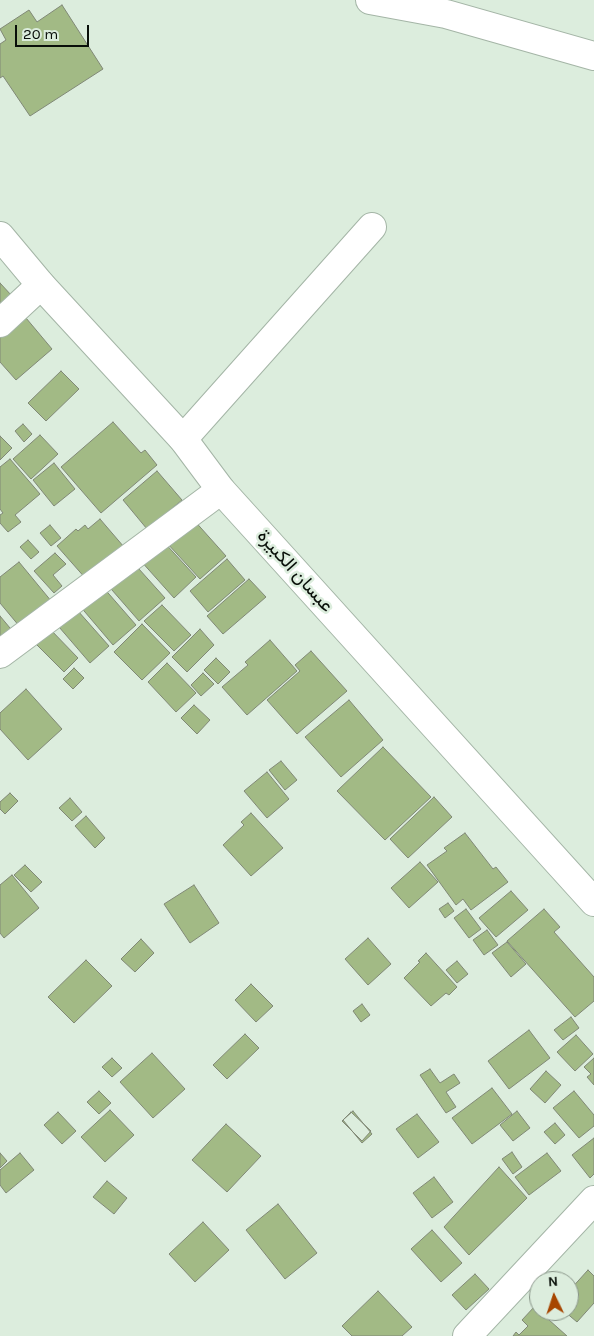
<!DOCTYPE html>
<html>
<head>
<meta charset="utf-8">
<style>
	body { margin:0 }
	#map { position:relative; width:594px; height:1336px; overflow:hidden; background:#dceddd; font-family:Karla,sans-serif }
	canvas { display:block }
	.north { position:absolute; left:529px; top:1271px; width:50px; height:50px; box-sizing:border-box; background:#dceddd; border:1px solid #889488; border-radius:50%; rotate:356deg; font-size:14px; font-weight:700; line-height:20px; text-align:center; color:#090f09 }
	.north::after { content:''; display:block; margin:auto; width:18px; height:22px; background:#a74601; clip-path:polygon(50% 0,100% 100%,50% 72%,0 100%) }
	.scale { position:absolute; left:15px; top:25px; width:74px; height:22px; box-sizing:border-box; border:2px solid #090f09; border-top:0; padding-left:6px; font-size:15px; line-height:18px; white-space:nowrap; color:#090f09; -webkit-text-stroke:4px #dceddd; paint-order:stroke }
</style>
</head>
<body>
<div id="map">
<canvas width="594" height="1336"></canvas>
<div class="north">N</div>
<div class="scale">20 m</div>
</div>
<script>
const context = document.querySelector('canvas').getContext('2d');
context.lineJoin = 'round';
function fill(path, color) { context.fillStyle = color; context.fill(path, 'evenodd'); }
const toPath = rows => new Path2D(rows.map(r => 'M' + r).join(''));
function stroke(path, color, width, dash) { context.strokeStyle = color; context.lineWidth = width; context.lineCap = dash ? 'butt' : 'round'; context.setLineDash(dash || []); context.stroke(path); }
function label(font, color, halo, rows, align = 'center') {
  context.font = font + ' Karla,Vazirmatn,sans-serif'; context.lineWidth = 5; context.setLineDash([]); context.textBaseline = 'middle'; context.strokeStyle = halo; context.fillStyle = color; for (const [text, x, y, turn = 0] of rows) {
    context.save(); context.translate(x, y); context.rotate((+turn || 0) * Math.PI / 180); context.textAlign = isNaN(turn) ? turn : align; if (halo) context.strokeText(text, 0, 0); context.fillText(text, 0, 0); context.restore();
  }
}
const building = toPath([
	[62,5,103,69,30,116,3,76,0,78,0,44,6,40,0,29,29,10,37,22,62,5],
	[0,283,12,296,0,307,0,283],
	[21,312,52,349,16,380,0,362,0,329,21,312],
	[61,371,79,389,46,421,28,403,61,371],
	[113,422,141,453,145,450,157,465,101,513,61,467,113,422],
	[23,424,32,434,24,442,15,431,23,424],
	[40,435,58,454,31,479,13,459,40,435],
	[0,436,12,448,0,460,0,436],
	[10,459,40,494,15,515,21,522,8,532,0,523,0,515,3,513,0,509,0,467,10,459],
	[54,463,75,489,54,506,33,480,54,463],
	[157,471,182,500,147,529,123,500,157,471],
	[192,518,226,556,200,579,166,542,192,518],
	[100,519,124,547,87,580,57,546,76,529,78,531,85,525,88,529,100,519],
	[50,525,61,538,51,546,40,533,50,525],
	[28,540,39,552,31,559,20,547,28,540],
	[162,540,196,577,174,598,140,560,162,540],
	[55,553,66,564,53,575,62,586,54,593,34,571,55,553],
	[130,559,165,598,139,621,105,582,130,559],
	[227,559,245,580,208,612,190,591,227,559],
	[19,562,52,602,20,627,0,603,0,577,19,562],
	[249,579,266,597,223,634,207,616,249,579],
	[102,586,136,625,113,645,79,605,102,586],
	[162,605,191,635,174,651,144,621,162,605],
	[78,611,109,646,90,663,59,627,78,611],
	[0,616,15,634,0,646,0,616],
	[142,624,170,653,142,680,114,652,142,624],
	[48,627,78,658,64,672,34,642,48,627],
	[200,629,214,645,187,672,172,657,200,629],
	[270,640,297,671,247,715,222,687,248,665,245,662,270,640],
	[311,651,347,691,297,734,267,700,300,671,295,665,311,651],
	[216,658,230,672,218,684,204,670,216,658],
	[167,663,196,693,176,712,148,682,167,663],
	[74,668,84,678,73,689,63,679,74,668],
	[203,673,214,684,201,696,191,685,203,673],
	[26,689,62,729,28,760,0,729,0,713,26,689],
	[349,700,383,740,341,777,305,737,349,700],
	[194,705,210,720,197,734,181,718,194,705],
	[383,747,431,797,385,840,337,791,383,747],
	[281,761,297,780,285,790,269,770,281,761],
	[267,772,289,799,267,818,244,791,267,772],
	[10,793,18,801,5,814,0,809,0,802,10,793],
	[434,797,452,817,408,858,390,839,434,797],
	[70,798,82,812,72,821,59,808,70,798],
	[251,813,283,848,251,876,223,845,244,825,241,822,251,813],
	[86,816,105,838,95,848,75,826,86,816],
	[465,833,493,869,496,867,508,882,471,910,463,899,456,905,427,865,447,851,444,848,465,833],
	[420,862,438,882,409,908,391,888,420,862],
	[25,865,42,882,31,892,14,875,25,865],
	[12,875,39,908,4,938,0,933,0,885,12,875],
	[194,885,219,923,190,943,164,904,194,885],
	[511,891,528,910,496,937,479,918,511,891],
	[448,903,454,911,445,918,439,909,448,903],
	[466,909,481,929,469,938,454,918,466,909],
	[544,909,560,927,554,932,594,977,594,1001,575,1017,507,941,544,909],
	[487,930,498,945,484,955,473,940,487,930],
	[368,938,391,964,368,985,345,959,368,938],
	[141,939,154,953,135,972,121,959,141,939],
	[507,942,526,964,511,977,492,953,507,942],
	[426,953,457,987,449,995,446,993,431,1006,404,978,420,962,418,961,426,953],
	[86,960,112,986,74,1023,48,997,86,960],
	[457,961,468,974,457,983,446,970,457,961],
	[251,984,273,1006,256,1022,235,1000,251,984],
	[362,1004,370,1015,361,1022,353,1011,362,1004],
	[571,1017,579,1028,563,1040,554,1030,571,1017],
	[529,1030,550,1058,509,1089,488,1061,529,1030],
	[245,1034,259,1048,227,1079,213,1065,245,1034],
	[576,1035,593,1054,575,1071,557,1052,576,1035],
	[152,1053,185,1089,153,1118,120,1082,152,1053],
	[112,1058,122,1068,112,1077,102,1067,112,1058],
	[594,1058,594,1085,587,1077,591,1074,584,1067,594,1058],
	[430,1069,440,1083,454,1074,460,1083,446,1092,456,1107,446,1113,420,1075,430,1069],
	[546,1071,561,1085,545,1103,530,1089,546,1071],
	[492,1088,512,1114,472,1144,452,1118,492,1088],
	[99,1091,111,1103,99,1114,87,1102,99,1091],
	[574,1091,594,1115,594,1126,579,1138,553,1108,574,1091],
	[110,1110,134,1135,105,1162,81,1137,110,1110],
	[353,1111,372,1134,362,1143,343,1120,353,1111],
	[517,1111,530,1128,513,1141,500,1125,517,1111],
	[58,1112,76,1131,62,1144,44,1125,58,1112],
	[351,1112,371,1131,362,1141,342,1121,351,1112],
	[417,1114,439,1142,418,1158,396,1129,417,1114],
	[555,1123,565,1135,555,1144,544,1132,555,1123],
	[226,1124,261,1156,227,1192,192,1160,226,1124],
	[594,1138,594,1174,590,1178,572,1155,594,1138],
	[512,1152,522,1167,513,1174,502,1159,512,1152],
	[0,1153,7,1161,0,1168,0,1153],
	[20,1153,34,1170,6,1193,0,1185,0,1170,20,1153],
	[547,1153,561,1171,529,1195,515,1177,547,1153],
	[499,1167,527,1198,469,1255,444,1227,499,1167],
	[434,1177,453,1202,432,1218,413,1193,434,1177],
	[107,1181,127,1198,114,1214,93,1197,107,1181],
	[278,1204,317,1253,285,1279,246,1230,278,1204],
	[203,1222,229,1250,195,1282,169,1254,203,1222],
	[432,1230,462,1263,441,1282,411,1249,432,1230],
	[588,1270,594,1276,594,1303,577,1322,564,1311,569,1311,569,1291,588,1270],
	[475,1274,489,1289,466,1310,452,1295,475,1274],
	[378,1291,412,1327,402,1336,352,1336,342,1326,378,1291],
	[535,1306,539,1311,567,1336,513,1336,516,1332,519,1335,528,1326,522,1320,535,1306]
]);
fill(building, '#a2ba85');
stroke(building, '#808876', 1);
const minor = toPath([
	[370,0,446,14,594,56],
	[0,323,41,285],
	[183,439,372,227],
	[0,654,221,490],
	[467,1336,594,1200]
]);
const major = toPath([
	[0,236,41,285,183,439,221,490,594,902]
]);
stroke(minor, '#a4b5a6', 30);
stroke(major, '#a4b5a6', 30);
stroke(minor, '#fff', 28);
stroke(major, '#fff', 28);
label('19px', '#090f09', '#dceddd', [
	["عبسان الكبيرة",295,571,48]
]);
</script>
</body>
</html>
